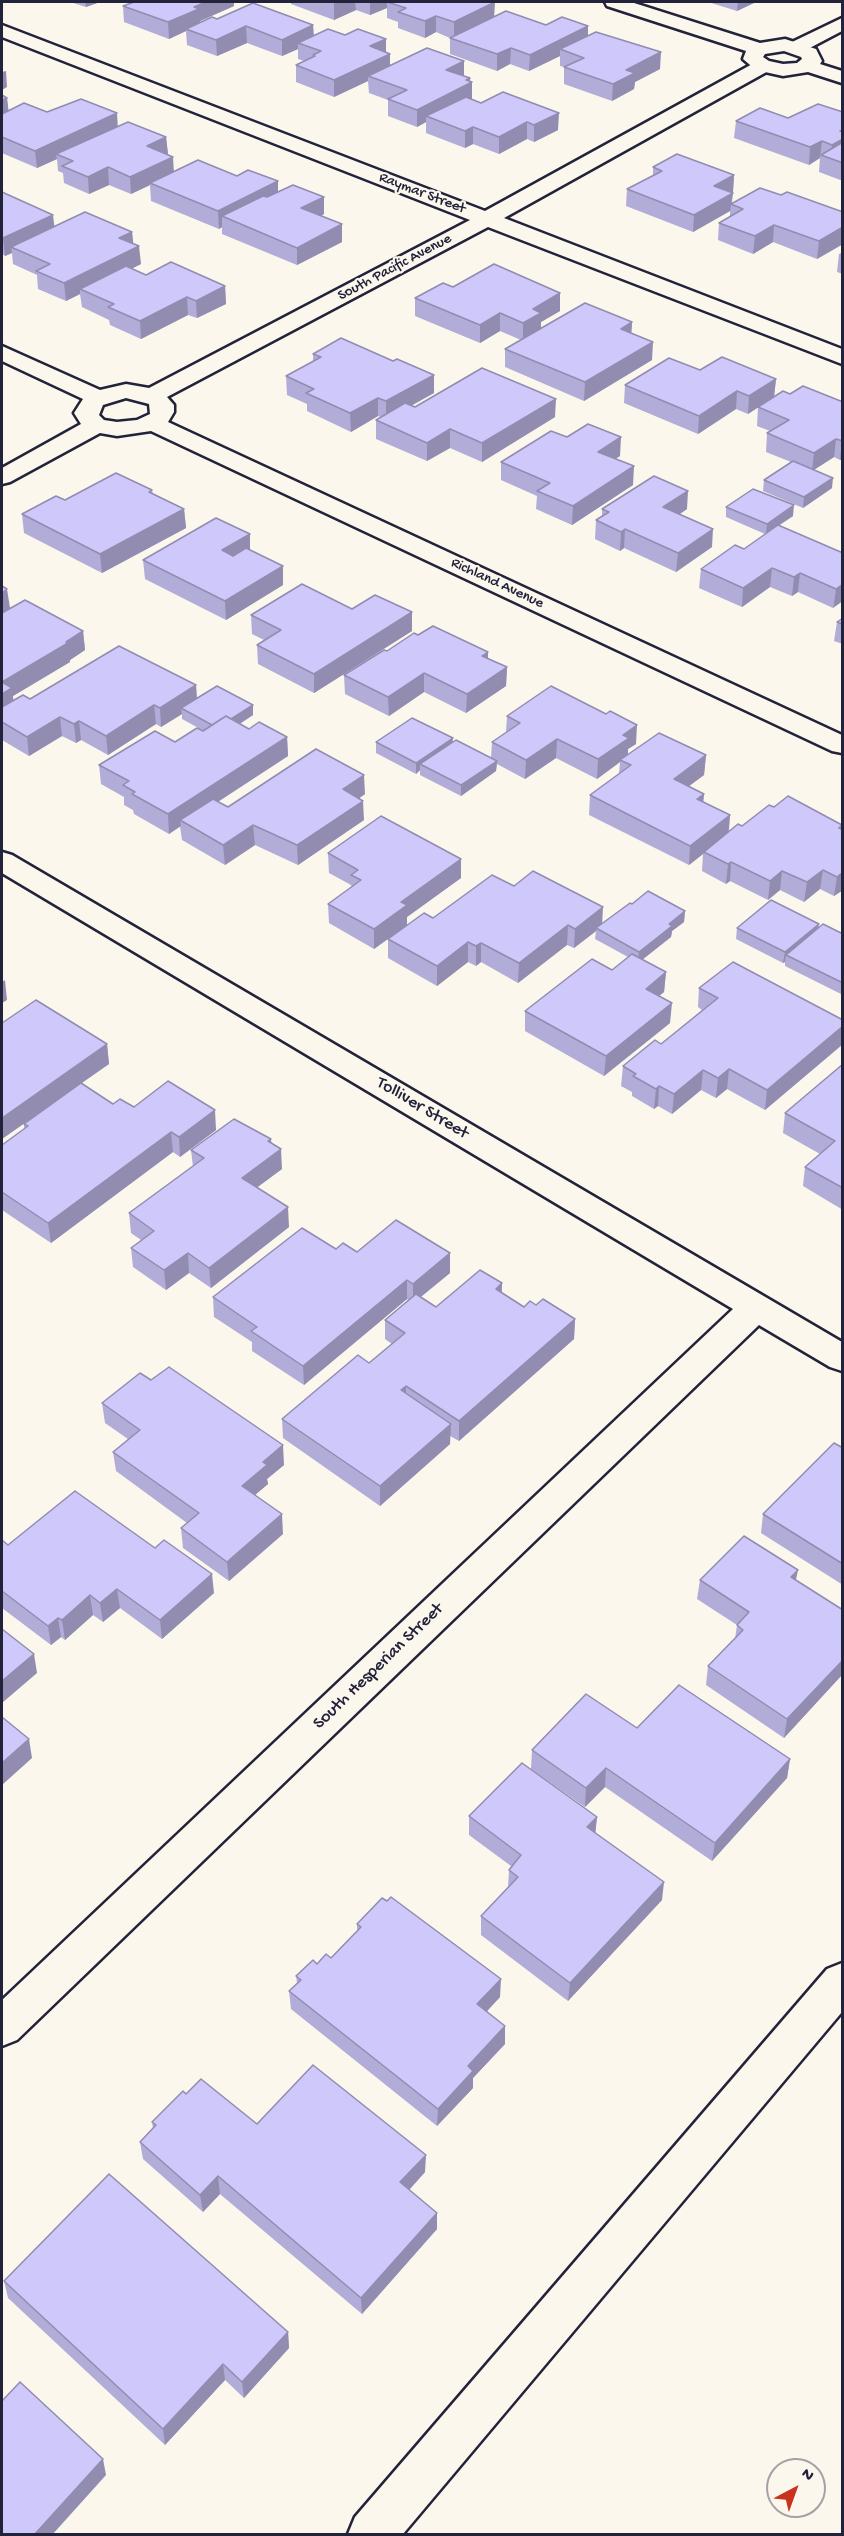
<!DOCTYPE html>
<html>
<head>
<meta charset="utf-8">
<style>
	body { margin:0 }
	#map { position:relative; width:844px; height:2536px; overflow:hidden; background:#fbf7ec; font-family:"Gochi Hand",sans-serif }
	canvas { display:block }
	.frame { position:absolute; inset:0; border:3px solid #22223b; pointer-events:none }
	.north { position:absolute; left:766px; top:2458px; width:60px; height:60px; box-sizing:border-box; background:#fbf7ec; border:2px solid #a4a2a5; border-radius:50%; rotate:41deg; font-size:16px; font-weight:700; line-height:24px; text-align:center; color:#22223b }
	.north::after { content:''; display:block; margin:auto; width:21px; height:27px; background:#c8321e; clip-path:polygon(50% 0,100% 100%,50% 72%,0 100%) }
</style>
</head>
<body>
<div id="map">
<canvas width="844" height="2536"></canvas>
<div class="frame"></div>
<div class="north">N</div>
</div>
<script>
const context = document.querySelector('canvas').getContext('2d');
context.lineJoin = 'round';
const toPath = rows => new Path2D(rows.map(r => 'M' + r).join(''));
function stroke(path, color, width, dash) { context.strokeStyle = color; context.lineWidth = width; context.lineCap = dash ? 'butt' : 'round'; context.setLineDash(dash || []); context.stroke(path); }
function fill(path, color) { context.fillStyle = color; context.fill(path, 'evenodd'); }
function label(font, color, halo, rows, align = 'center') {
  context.font = font + ' "Gochi Hand",sans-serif'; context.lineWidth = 4.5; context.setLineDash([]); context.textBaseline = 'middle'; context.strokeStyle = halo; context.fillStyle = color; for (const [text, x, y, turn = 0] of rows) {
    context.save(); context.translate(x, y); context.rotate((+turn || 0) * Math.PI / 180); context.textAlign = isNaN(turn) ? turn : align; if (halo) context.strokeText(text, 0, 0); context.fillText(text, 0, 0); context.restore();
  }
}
const service = toPath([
	[842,1963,842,2012,403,2534,348,2534,355,2517,827,1969,842,1963]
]);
const minor = toPath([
	[842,18,842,31,804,51,797,53,790,51,788,47,790,43,842,18],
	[2,25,485,211,756,62,770,62,773,66,770,70,504,218,842,349,842,364,488,227,167,397,174,405,174,412,168,422,842,735,842,753,832,751,151,431,117,436,100,433,10,482,2,484,2,468,81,424,74,413,83,399,2,361,2,346,100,390,126,384,149,388,470,220,2,37,2,25],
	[126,398,149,404,150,414,137,420,117,422,104,420,99,415,103,405,126,398],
	[2,852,12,855,842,1342,842,1371,830,1367,759,1325,17,2040,2,2046,2,2000,733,1309,2,873,2,852]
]);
const tertiary = toPath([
	[605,2,631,2,760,43,785,39,816,49,822,61,820,64,842,71,842,83,808,72,783,76,756,70,743,59,746,51,607,6,605,2],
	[784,51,801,57,802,59,797,63,783,64,769,61,763,57,765,54,784,51]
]);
stroke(service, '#22223b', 5);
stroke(minor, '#22223b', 5);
stroke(tertiary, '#22223b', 5);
fill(service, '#fbf7ec');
fill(minor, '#fbf7ec');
fill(tertiary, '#fbf7ec');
fill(toPath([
	[70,2,100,2,86,7],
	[134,2,234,2,234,6,200,21,200,22,217,19,313,25,314,36,386,52,390,66,464,76,470,82,471,99,558,130,534,142,527,139,499,154,473,144,465,148,426,133,426,122,417,127,388,116,388,100,369,93,368,81,334,97,296,82,296,65,304,61,298,59,298,49,282,56,247,43,217,56,187,45,186,31,169,39,124,22,123,6],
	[291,2,492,2,494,17,546,25,588,26,588,36,660,69,635,82,634,89,612,101,564,84,564,67,560,66,560,56,529,71,510,64,497,71,450,54,450,38,436,32,425,38,398,28,398,22,387,18,387,8,370,15,356,10,334,20,291,4],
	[708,2,756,2,737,11],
	[2,95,7,98,8,110,47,112,118,126,166,137,168,154,174,172,237,176,278,181,278,192,324,214,321,216,342,224,342,242,297,265,222,234,222,227,219,229,151,201,150,185,131,194,109,185,89,194,64,183,63,173,58,171,57,159,37,168,2,153],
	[843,112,843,181,819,172,820,158,809,165,734,138,736,121,788,118],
	[653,167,734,175,732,204,781,195,843,212,843,244,817,259,773,242,753,254,718,240,719,223,730,217,730,211,693,232,626,206,627,189,653,176],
	[2,192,55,226,132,232,133,244,141,264,131,269,146,275,225,286,226,304,197,318,188,315,141,339,110,325,109,320,82,307,80,294,66,301,38,289,37,275,13,264,12,253,5,256,2,254],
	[843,252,843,274,837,272,839,254],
	[453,287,560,311,541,322,541,329,632,322,631,333,652,360,584,401,505,367,505,349,521,340,500,331,480,343,415,316,415,298],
	[313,354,434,393,411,405,415,407,555,417,482,462,450,448,427,461,376,439,376,420,381,417,378,416,351,432,307,411,307,404,287,395,286,376,313,362],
	[700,370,776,379,774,397,748,414,736,409,698,434,624,403,625,385],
	[790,394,843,402,843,458,840,460,834,457,814,470,832,488,803,508,763,491,764,480,791,462,766,452,767,433,770,431,757,426,758,407],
	[567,437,620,456,615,459,633,485,572,525,536,509,537,496,501,480,501,462],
	[152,490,153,494,184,509,186,528,102,573,24,533,22,514,65,500],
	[726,507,793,516,778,526,843,553,833,608,798,592,792,596,770,587,742,607,699,588,701,569,744,549,765,534,726,517],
	[602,509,687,509,680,514,712,547,676,572,624,548,620,551,595,539,596,520,602,517],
	[250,550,283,585,226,620,145,579,143,560],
	[352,609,412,612,412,631,314,693,258,664,257,645,264,640,252,634,251,615],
	[2,613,83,631,85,650,70,660,70,662,13,696,13,700,196,685,197,698,253,715,240,724,249,729,287,737,288,756,218,802,228,807,365,794,359,798,364,820,298,865,255,845,225,865,182,840,180,826,169,834,134,814,133,810,124,805,124,797,101,784,99,765,175,742,204,731,182,719,182,714,161,727,156,724,108,755,81,740,76,743,62,736,29,756,2,740],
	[843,618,843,644,834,641,837,622],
	[418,635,488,659,507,667,506,686,466,713,424,692,389,716,345,694,344,675,387,651],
	[507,716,636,744,628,749,628,754,706,755,704,775,689,786,704,794,703,802,730,815,729,832,742,826,774,807,842,825,841,829,843,829,843,890,834,896,820,889,804,902,780,890,768,900,730,881,726,884,702,871,703,854,689,865,589,815,590,795,619,774,620,762,597,779,556,758,525,779,497,764,496,771,461,796,420,775,420,770,416,774,376,753,376,742,453,742,491,758,492,742,506,732],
	[328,853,461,859,461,878,407,917,407,925,433,918,514,886,602,924,632,904,685,911,684,922,672,931,671,937,642,960,666,972,664,992,659,996,670,1023,604,1076,525,1031,525,1011,612,970,628,957,595,939,596,931,574,948,567,945,518,983,481,962,476,966,468,962,437,986,388,958,388,939,374,949,329,923,328,904,352,887,351,885,329,873],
	[819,924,818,928,843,934,843,995,785,966,785,962,783,963,736,939,737,928],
	[699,988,843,1020,843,1044,765,1110,727,1089,716,1098,701,1090,672,1114,658,1106,654,1109,632,1096,632,1092,621,1086,623,1066,661,1044,702,1010,698,1007],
	[107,1044,109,1064,81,1083,113,1104,134,1107,216,1130,180,1157,173,1152,51,1243,2,1210,2,1145,24,1129,24,1124,60,1098,2,1139],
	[843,1064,843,1210,803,1186,805,1167,820,1154,783,1133,785,1113],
	[271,1143,282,1169,257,1187,289,1227,211,1288,189,1273,166,1290,133,1267,131,1248,141,1240,131,1233,129,1213,193,1167,191,1150],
	[336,1249,357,1252,450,1253,450,1273,421,1297,436,1307,502,1283,502,1293,524,1307,536,1305,575,1319,574,1339,459,1441,450,1436,450,1444,380,1506,283,1438,282,1419,369,1363,392,1344,385,1339,385,1320,408,1300,407,1299,304,1385,252,1351,252,1342,214,1317,213,1297],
	[151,1380,284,1465,267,1479,268,1484,255,1495,283,1534,229,1581,183,1548,181,1528,187,1523,116,1471,113,1452,128,1439,105,1423,102,1403],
	[843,1448,843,1585,761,1533,763,1514],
	[2,1540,8,1545,214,1593,162,1639,120,1608,103,1622,93,1615,65,1640,61,1637,51,1645,2,1608],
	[700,1580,796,1580,843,1610,843,1677,841,1676,784,1738,706,1685,708,1666,735,1639,737,1625,697,1599],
	[637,1728,790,1759,787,1778,712,1861,605,1787,585,1807,531,1769,532,1750],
	[469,1816,597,1817,595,1834,662,1900,568,2001,481,1935,481,1916,508,1888,509,1870,511,1866,469,1835],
	[357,1924,500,1997,487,2011,505,2026,505,2044,473,2078,473,2088,437,2126,291,2009,289,1991,297,1983,296,1976,317,1964,331,1958,357,1931],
	[186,2094,257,2124,425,2172,409,2190,437,2213,437,2229,362,2314,220,2194,203,2212,143,2159,140,2142,153,2129,152,2122],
	[4,2281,288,2332,289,2348,244,2398,225,2380,165,2445,8,2298]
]), '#b2acd8');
fill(toPath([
	[85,2,100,2,86,7],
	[206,2,234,2,234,6,200,21,200,25,186,29,186,31,169,39,168,22,194,7],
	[338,2,355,2,356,10,334,20,334,3],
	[370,2,400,2,387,2,387,8,370,15],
	[495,2,494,19,454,39,454,22],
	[738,2,756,2,737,11],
	[436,16,436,32,425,38,425,21],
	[313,25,314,42,298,43,298,49,282,56,282,40],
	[246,26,247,43,217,56,216,40],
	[588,26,588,42,560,49,560,56,529,71,530,55],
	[386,39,386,56,370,46],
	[511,48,510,64,497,71,497,54],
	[661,52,660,69,635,82,634,89,612,101,613,84,626,70],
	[390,54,390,71,368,76,368,81,334,97,334,80],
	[464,61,464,78,446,70],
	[6,71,7,87,2,90,2,72],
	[470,78,470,83,472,82,472,99,433,119,426,116,426,122,417,127,417,110],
	[7,98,9,114,2,118,2,100],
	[117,113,118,130,56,154,57,159,37,168,35,151],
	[559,113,558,130,534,142,534,125],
	[527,122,527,139,499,154,499,137],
	[473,127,473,144,465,148,465,131],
	[843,130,843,155,831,159,832,145,840,131],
	[166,137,168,154,147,146],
	[822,141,820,158,809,165,810,147],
	[173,157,174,174,150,183,150,185,131,194,130,177],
	[108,167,109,185,89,194,88,177],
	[734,175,733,193,712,204,714,186],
	[278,181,278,199,222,216,222,227,219,229,218,211],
	[733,193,730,211,693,232,694,215],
	[324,197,324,214,302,226,301,208],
	[53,215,55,232,11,247,12,253,5,256,3,238],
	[342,224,342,242,297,265,297,248],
	[774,225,773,242,753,254,755,236],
	[843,227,843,244,817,259,819,241],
	[132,232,134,249,119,238],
	[139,246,141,264,85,292,80,289,80,294,66,301,64,283],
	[225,286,226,304,197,318,196,301],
	[560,293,560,311,541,322,541,330,523,341,523,323,533,309],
	[187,297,188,315,141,339,140,321],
	[500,313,500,331,480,343,480,325],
	[632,322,631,340,621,329],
	[653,342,652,360,584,401,585,382],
	[434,375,434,393,386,420,386,401],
	[776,379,774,397,748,414,749,396],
	[737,391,736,409,698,434,699,416],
	[378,398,378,416,351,432,350,413],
	[556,399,555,417,482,462,482,443],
	[450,429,450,448,427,461,427,443],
	[621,437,620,456,597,470,598,452],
	[836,439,834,457,812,471,814,453],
	[842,441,843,458,840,460],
	[634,466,633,485,572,525,573,506],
	[833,478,832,488,803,508,804,497],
	[688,491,687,509,662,526,663,507],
	[794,505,793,516,766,534,767,524],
	[184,509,186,528,102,573,100,554],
	[625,529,624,548,620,551,621,532],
	[713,529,712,547,676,572,678,553],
	[250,534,250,553,223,569,222,550],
	[283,566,283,585,226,620,225,601],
	[772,568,770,587,742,607,743,588],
	[800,573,798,592,792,596,794,577],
	[843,584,843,601,833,608,836,589],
	[7,589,10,608,2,613,2,593],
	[412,612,412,631,314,693,314,674],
	[83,631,85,650,70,660,70,662,13,696,14,707,2,714,2,682],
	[488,652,488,672,482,656],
	[507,667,506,686,466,713,467,694],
	[424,673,424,692,389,716,388,697],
	[196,685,197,704,181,708,182,714,161,727,160,708],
	[154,705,156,724,108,755,106,736],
	[253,705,253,715,217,738,217,727],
	[60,717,62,736,29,756,27,737],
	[79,721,81,740,76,743,74,724],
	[637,725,636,744,628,749,628,757,620,760,620,762,597,779,598,759,623,735],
	[287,737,288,756,185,823,180,820,181,826,169,834,168,814],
	[453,738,452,749,420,764,420,770,416,774,416,763],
	[557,739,556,758,525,779,526,760],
	[706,755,704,775,673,798,674,779],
	[497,761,496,771,461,796,461,785],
	[364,775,365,794,344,809,343,789],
	[704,794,702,814,697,799],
	[363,801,364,820,298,865,297,845],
	[730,815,728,835,704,852,703,854,689,865,690,846],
	[253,825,255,845,225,865,223,845],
	[461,859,461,878,407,917,407,925,374,949,374,929,401,902],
	[731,862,730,881,726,884,728,864],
	[823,870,820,889,804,902,807,882],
	[782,871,780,890,768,900,770,881],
	[843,872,843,890,834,896,837,877],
	[603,907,602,927,596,928,596,931,574,948,575,929],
	[685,911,684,922,672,931,671,937,638,963,639,952,669,924],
	[819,924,817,935,786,955,785,962,783,963,785,952],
	[568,925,567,945,518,983,519,963],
	[468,942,468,962,437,986,437,966],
	[481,943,481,962,476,966,476,946],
	[666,972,664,992,644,1008,646,989],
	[5,980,7,1000,2,1003,2,982],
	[672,1003,670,1023,604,1076,606,1056],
	[843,1026,843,1044,765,1110,767,1090],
	[107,1044,109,1064,2,1139,2,1118],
	[729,1069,727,1089,716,1098,718,1078],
	[703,1070,701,1090,672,1114,674,1094],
	[659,1086,658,1106,654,1109,656,1089],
	[215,1110,216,1130,180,1157,179,1137],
	[171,1132,173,1152,51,1243,48,1223],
	[271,1139,272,1156,281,1149,282,1169,243,1198,242,1178,268,1141],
	[288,1207,289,1227,211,1288,209,1268],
	[188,1253,189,1273,166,1290,164,1270],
	[450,1253,450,1273,413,1303,413,1284],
	[407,1280,407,1299,304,1385,303,1366],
	[502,1283,501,1303,496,1289],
	[575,1319,574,1339,459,1441,459,1421],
	[406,1386,406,1406,401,1390],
	[451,1424,450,1444,380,1506,380,1486],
	[283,1445,284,1465,267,1479,268,1484,243,1505,242,1486,263,1462],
	[282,1514,283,1534,229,1581,227,1562],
	[798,1570,794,1589,791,1577],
	[212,1574,214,1593,162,1639,160,1620],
	[117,1589,120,1608,103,1622,100,1603],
	[90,1595,93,1615,65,1640,62,1620],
	[58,1618,61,1637,51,1645,48,1626],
	[34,1654,37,1673,2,1703,2,1681],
	[843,1660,841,1676,784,1738,787,1719],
	[2,1703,3,1713,2,1715],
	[29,1739,32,1758,2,1785,2,1763],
	[790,1759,787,1778,712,1861,715,1843],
	[606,1768,605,1787,585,1807,586,1788],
	[597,1817,595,1836,587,1827],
	[664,1882,662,1900,568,2001,570,1983],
	[501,1979,500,1997,477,2022,477,2004],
	[505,2026,505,2044,473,2078,473,2088,437,2126,438,2109,468,2066],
	[426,2155,425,2172,401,2199,400,2182],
	[218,2176,220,2194,203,2212,200,2195],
	[437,2213,437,2229,362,2314,361,2298],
	[288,2332,289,2348,244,2398,242,2382],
	[223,2364,225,2380,165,2445,163,2429],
	[103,2459,106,2475,52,2535,34,2535]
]), '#918cb0');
const building = toPath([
	[134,2,206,2,194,7,199,9,168,22,123,6,134,2],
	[387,2,495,2,454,22,436,16,425,21,398,12,406,8,387,2],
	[253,3,313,25,282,40,246,26,216,40,186,29,212,17,217,19,253,3],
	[506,11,546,25,562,17,588,26,530,55,511,48,497,54,450,38,506,11],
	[328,29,345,35,358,29,386,39,370,46,390,54,334,80,296,65,315,56,313,55,321,51,298,43,328,29],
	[596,32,661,52,626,70,635,73,613,84,564,67,584,58,560,49,596,32],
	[427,48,464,61,446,70,470,78,466,80,472,82,417,110,388,99,407,90,368,76,427,48],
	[503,92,559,113,534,125,527,122,499,137,473,127,465,131,426,116,466,97,481,103,503,92],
	[2,95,7,98,2,100,2,95],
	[81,99,117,113,35,151,2,137,2,114,24,103,47,112,81,99],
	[818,104,843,112,843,130,840,131,843,132,843,139,832,145,822,141,810,147,736,121,760,108,788,118,818,104],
	[128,122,166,137,147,146,173,157,130,177,108,167,88,177,62,166,73,161,56,154,128,122],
	[843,142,843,163,821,155,843,142],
	[677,154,734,175,714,186,733,193,694,215,627,189,662,171,653,167,677,154],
	[198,160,237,176,248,170,278,181,218,211,150,183,198,160],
	[293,185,324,197,301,208,342,224,297,248,222,216,263,196,267,197,293,185],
	[760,188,781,195,787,192,843,212,843,227,819,241,774,225,755,236,719,223,743,209,731,204,760,188],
	[2,192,53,215,3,238,2,237,2,192],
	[85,212,132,232,119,238,139,246,64,283,36,271,50,264,11,247,85,212],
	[171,262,225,286,196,301,187,297,140,321,108,307,114,304,80,289,126,266,146,275,171,262],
	[494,264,560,293,533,309,541,313,523,323,500,313,480,325,415,298,443,283,453,287,494,264],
	[585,303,632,322,621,329,653,342,585,382,505,349,585,303],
	[341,338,393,361,397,359,434,375,386,401,378,398,350,413,306,393,314,389,286,376,321,357,313,354,341,338],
	[722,357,776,379,749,396,737,391,699,416,625,385,669,358,700,370,722,357],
	[482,368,556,399,482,443,450,429,427,443,376,420,405,403,415,407,482,368],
	[803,386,843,402,843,441,836,439,814,453,767,433,789,420,758,407,783,391,790,394,803,386],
	[588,424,621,437,598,452,634,466,573,506,537,491,550,483,501,462,551,431,567,437,588,424],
	[793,461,833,478,804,497,764,480,793,461],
	[116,473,152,490,149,492,184,509,100,554,22,514,56,496,65,500,116,473],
	[654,476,688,491,663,507,713,529,678,553,625,529,621,532,596,520,609,512,602,509,654,476],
	[753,489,794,505,767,524,726,507,753,489],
	[216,518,250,534,222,550,233,556,246,548,283,566,225,601,143,560,216,518],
	[778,525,843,553,843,584,836,589,800,573,794,577,772,568,743,588,701,569,735,545,744,549,778,525],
	[302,584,352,609,375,595,412,612,314,674,257,645,281,630,251,615,302,584],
	[2,586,7,589,2,593,2,586],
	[25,600,83,631,66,642,68,643,2,682,2,613,25,600],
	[843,618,843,624,837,622,843,618],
	[433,626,488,652,482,656,507,667,467,694,424,673,388,697,344,675,384,650,387,651,414,633,418,635,433,626],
	[119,646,196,685,160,708,154,705,106,736,79,721,74,724,60,717,27,737,2,722,2,707,23,695,30,699,119,646],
	[2,682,12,688,2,694,2,682],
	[217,686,253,705,231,719,226,716,212,725,181,708,217,686],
	[551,686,606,714,610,711,637,725,623,735,629,738,598,759,557,739,526,760,492,742,520,723,507,716,551,686],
	[226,716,249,729,259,722,287,737,168,814,132,794,135,792,123,785,129,781,99,765,155,731,175,742,197,728,203,731,226,716],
	[412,718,453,738,416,763,376,742,412,718],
	[659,733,706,755,674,779,704,794,697,799,730,815,690,846,590,795,631,765,620,760,659,733],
	[456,740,497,761,461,785,420,764,456,740],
	[316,749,364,775,343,789,363,801,297,845,253,825,223,845,180,820,213,799,228,807,316,749],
	[788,796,842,825,839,828,843,830,843,872,837,877,823,870,807,882,782,871,770,881,731,862,728,864,704,852,738,824,742,826,769,805,774,807,788,796],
	[381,816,461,859,401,902,407,905,374,929,328,904,361,880,351,875,358,870,328,853,381,816],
	[533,871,603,907,575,929,568,925,519,963,481,943,476,946,468,942,437,966,388,939,424,913,433,918,492,875,514,886,533,871],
	[648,891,685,911,669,924,672,926,639,952,596,928,630,903,632,904,648,891],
	[771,900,819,924,785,952,737,928,771,900],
	[823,924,843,934,843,983,786,955,823,924],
	[632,954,666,972,646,989,672,1003,606,1056,525,1011,592,959,612,970,632,954],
	[733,962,843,1020,843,1026,767,1090,729,1069,718,1078,703,1070,674,1094,659,1086,656,1089,633,1076,636,1074,623,1066,655,1040,661,1044,718,998,699,988,733,962],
	[36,1000,107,1044,2,1118,2,1023,36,1000],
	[843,1064,843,1188,805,1167,835,1141,785,1113,843,1064],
	[168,1081,215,1110,179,1137,171,1132,48,1223,2,1192,2,1145,28,1126,24,1124,81,1083,113,1104,120,1099,134,1107,168,1081],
	[234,1119,271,1139,268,1141,281,1149,242,1178,288,1207,209,1268,188,1253,164,1270,131,1248,154,1231,129,1213,204,1158,191,1150,234,1119],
	[396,1220,450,1253,413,1284,407,1280,303,1366,251,1331,257,1327,213,1297,302,1228,336,1249,343,1243,357,1252,396,1220],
	[480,1270,502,1283,496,1289,524,1307,530,1301,536,1305,543,1299,575,1319,459,1421,406,1386,401,1390,451,1424,380,1486,282,1419,358,1355,369,1363,405,1333,385,1320,416,1294,436,1307,480,1270],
	[169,1367,283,1445,263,1462,267,1465,242,1486,282,1514,227,1562,181,1528,199,1513,113,1452,140,1430,102,1403,140,1373,151,1380,169,1367],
	[834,1443,843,1448,843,1564,763,1514,834,1443],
	[75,1491,155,1548,164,1540,212,1574,160,1620,117,1589,100,1603,90,1595,62,1620,58,1618,48,1626,2,1591,2,1540,8,1545,75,1491],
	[744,1536,798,1570,791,1577,843,1610,843,1660,787,1719,708,1666,743,1630,737,1625,749,1612,700,1580,744,1536],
	[2,1629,34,1654,2,1681,2,1629],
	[679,1685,790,1759,715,1843,606,1768,586,1788,532,1750,586,1694,637,1728,679,1685],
	[2,1717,29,1739,2,1763,2,1717],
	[522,1763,597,1817,587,1827,664,1882,570,1983,481,1916,518,1877,509,1870,521,1855,469,1816,522,1763],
	[391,1897,501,1979,477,2004,505,2026,468,2066,473,2071,438,2109,289,1991,301,1980,296,1976,313,1960,317,1964,326,1954,331,1958,361,1927,357,1924,382,1898,387,1901,391,1897],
	[313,2065,426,2155,400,2182,437,2213,361,2298,218,2176,200,2195,140,2142,156,2125,152,2122,183,2091,186,2094,201,2079,257,2124,313,2065],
	[109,2174,288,2332,242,2382,223,2364,163,2429,4,2281,109,2174],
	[20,2382,103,2459,34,2535,2,2535,2,2401,20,2382]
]);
fill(building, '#cfc8fb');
stroke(building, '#918cb0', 1.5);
label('15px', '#22223b', '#fbf7ec', [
	["Raymar Street",422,194,21],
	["South Pacific Avenue",395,268,-28],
	["Richland Avenue",497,584,25]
]);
label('18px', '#22223b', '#fbf7ec', [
	["Tolliver Street",422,1109,31],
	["South Hesperian Street",379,1667,-44]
]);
</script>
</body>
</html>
